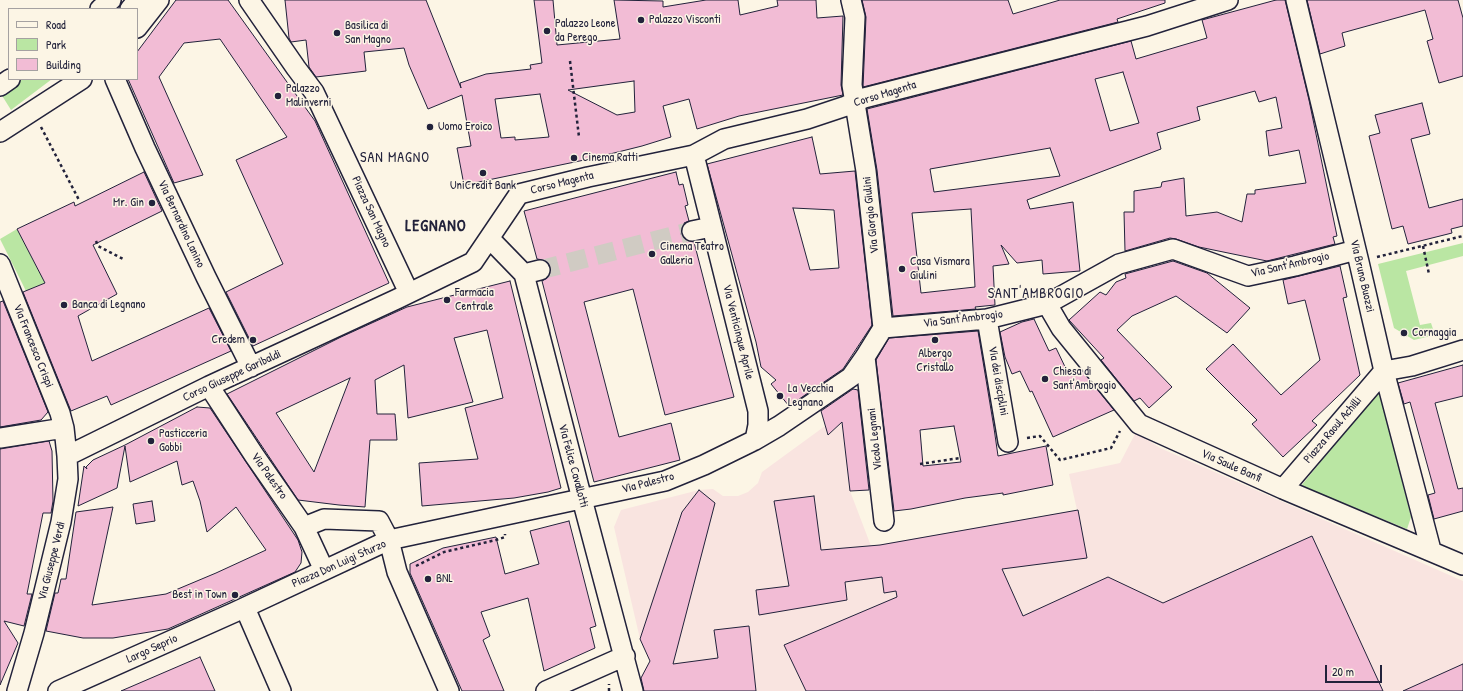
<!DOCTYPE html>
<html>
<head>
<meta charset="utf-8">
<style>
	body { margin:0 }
	#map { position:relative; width:1463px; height:691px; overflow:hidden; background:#fcf5e5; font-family:"Patrick Hand",sans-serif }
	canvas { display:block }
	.legend { position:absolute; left:8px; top:8px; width:130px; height:72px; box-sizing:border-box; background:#fcf5e5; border:1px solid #a5a1a1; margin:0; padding:5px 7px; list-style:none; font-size:12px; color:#22223b }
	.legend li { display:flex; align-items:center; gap:8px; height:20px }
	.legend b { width:20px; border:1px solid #a5a1a1 }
	.scale { position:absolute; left:1325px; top:665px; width:57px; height:18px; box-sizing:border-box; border:2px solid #22223b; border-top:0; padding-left:5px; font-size:12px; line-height:14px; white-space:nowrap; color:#22223b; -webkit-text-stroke:3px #fcf5e5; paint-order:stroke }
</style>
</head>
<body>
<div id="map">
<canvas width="1463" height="691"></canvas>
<ul class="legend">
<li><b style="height:5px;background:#fcf5e5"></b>Road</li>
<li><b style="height:11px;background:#bae6a3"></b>Park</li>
<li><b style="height:11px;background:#f2bcd5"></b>Building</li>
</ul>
<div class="scale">20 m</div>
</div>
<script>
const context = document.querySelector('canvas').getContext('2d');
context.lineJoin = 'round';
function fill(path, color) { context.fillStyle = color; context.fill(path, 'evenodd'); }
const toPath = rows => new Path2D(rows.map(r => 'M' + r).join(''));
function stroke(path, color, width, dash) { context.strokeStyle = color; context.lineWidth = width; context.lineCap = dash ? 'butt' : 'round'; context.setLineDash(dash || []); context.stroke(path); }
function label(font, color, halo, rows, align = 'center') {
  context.font = font + ' "Patrick Hand",sans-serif'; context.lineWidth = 3; context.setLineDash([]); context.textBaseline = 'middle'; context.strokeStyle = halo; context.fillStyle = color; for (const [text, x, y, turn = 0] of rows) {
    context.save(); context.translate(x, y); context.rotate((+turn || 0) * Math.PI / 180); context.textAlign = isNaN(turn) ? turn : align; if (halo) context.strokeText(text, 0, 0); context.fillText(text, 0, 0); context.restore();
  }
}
fill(toPath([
	[846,419,844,441,850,491,871,546,1077,510,1069,474,1120,463,1136,432,1160,448,1463,581,1463,691,641,691,639,682,650,661,640,639,614,527,621,510,699,490,713,489,723,496,738,496,748,492,758,483,762,472,825,426,829,434]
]), '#f9e4e0');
fill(toPath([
	[20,79,52,79,11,110,1,94],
	[17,229,45,283,26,291,0,239],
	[1463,243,1463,256,1406,271,1420,325,1431,323,1435,335,1414,340,1394,328,1378,264],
	[1379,390,1411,517,1407,529,1301,486]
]), '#bae6a3');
const building = toPath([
	[176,0,228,0,315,121,389,283,253,346,226,292,283,264,236,160,287,137,220,39,184,43,159,77,203,175,174,183,128,79,137,79,137,52,176,0],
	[285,0,426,0,461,88,460,83,486,74,531,69,530,65,542,63,534,0,553,0,557,45,620,39,614,0,663,1,663,7,706,0,738,0,740,15,778,6,777,0,816,0,817,18,843,16,841,85,843,95,739,116,697,129,689,99,663,106,671,137,642,146,594,158,464,185,457,148,471,146,462,95,428,109,409,65,404,48,364,52,366,71,316,77,309,67,306,40,291,42,289,38,285,0],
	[634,81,635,112,617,115,568,90,634,81],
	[540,94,549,137,515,140,515,137,501,138,495,99,540,94],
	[862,0,1008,0,1013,14,1060,0,1165,0,1165,3,1117,19,1118,22,863,87,866,17,862,0],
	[1276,0,1285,0,1309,100,1337,236,1333,237,1335,244,1267,261,1199,247,1176,239,1170,238,1125,251,1124,212,1134,212,1134,191,1161,187,1162,182,1184,178,1186,216,1217,212,1242,222,1247,194,1255,194,1255,190,1306,183,1299,150,1269,156,1266,131,1282,128,1276,97,1259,102,1255,91,1197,107,1200,120,1157,133,1161,149,1027,200,1030,209,1073,202,1080,271,1043,274,1042,260,1017,263,1001,245,1009,264,993,266,995,305,975,307,976,309,893,316,877,170,867,109,1131,41,1136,59,1207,38,1202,20,1276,0],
	[1123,72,1139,123,1110,131,1095,79,1123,72],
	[1050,148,1060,176,934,192,930,169,1050,148],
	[971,209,975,287,921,293,912,213,971,209],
	[1307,0,1458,0,1463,18,1463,76,1439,83,1427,41,1433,39,1425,10,1342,33,1345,46,1320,54,1307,0],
	[1422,103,1430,134,1411,139,1429,208,1463,199,1463,226,1451,229,1452,233,1408,244,1403,226,1392,229,1369,136,1380,133,1375,115,1422,103],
	[812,137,820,174,855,171,872,325,843,369,789,406,771,384,776,380,761,367,756,342,707,164,812,137],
	[793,208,834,210,839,268,810,270,793,208],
	[144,172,162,211,93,245,117,294,78,316,92,361,209,308,231,351,111,405,107,396,71,411,23,292,45,283,17,229,74,202,75,206,144,172],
	[676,172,679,185,683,184,688,205,685,206,689,221,684,223,682,227,681,234,684,239,688,241,694,242,734,397,665,415,633,289,584,302,619,437,671,423,680,460,594,482,542,281,547,278,550,273,551,267,548,262,543,260,537,259,524,211,676,172],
	[1173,261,1207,273,1250,308,1227,333,1176,296,1132,316,1117,330,1172,387,1149,408,1140,398,1134,401,1101,360,1104,358,1069,320,1100,292,1106,295,1116,282,1126,278,1125,274,1173,261],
	[1340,266,1347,297,1343,298,1360,375,1312,421,1317,425,1283,457,1252,424,1257,420,1206,369,1233,344,1281,395,1320,360,1305,300,1288,304,1283,280,1340,266],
	[510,281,561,488,548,492,514,498,422,506,419,463,478,459,465,408,503,398,487,330,454,338,473,402,408,418,404,365,375,380,377,414,395,414,397,440,370,440,365,507,339,505,298,500,227,394,341,337,407,307,510,281],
	[350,378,314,472,276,413,350,378],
	[3,301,48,412,41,420,0,427,0,302,3,301],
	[1034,319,1049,351,1056,348,1068,373,1080,368,1114,410,1053,437,1032,391,1030,392,1020,371,1012,374,1005,357,1000,332,1022,322,1034,319],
	[978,331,994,428,998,456,1046,446,1053,485,1003,495,1003,493,965,498,911,509,894,511,876,360,889,338,978,331],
	[954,426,961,462,923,466,920,430,954,426],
	[1463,365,1463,396,1435,403,1458,489,1463,488,1463,511,1434,519,1428,495,1435,493,1410,402,1404,404,1398,383,1463,365],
	[853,389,858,390,869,490,850,491,842,422,828,435,821,411,853,389],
	[197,407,210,408,298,540,302,552,301,563,295,572,168,629,113,638,83,638,46,631,55,593,58,593,61,579,66,579,76,512,113,507,92,605,166,594,216,573,266,550,236,507,207,532,200,501,193,481,182,485,177,461,130,482,125,446,117,488,78,506,84,466,87,469,86,467,93,460,125,445,197,407],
	[49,441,52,451,53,501,51,513,43,513,27,594,32,594,24,626,4,621,18,643,0,685,0,449,49,441],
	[699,490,715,503,673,664,718,658,714,630,749,626,756,691,644,691,641,678,650,661,640,639,682,512,699,490],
	[814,496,821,550,880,545,1078,510,1087,558,1002,569,1023,616,1108,577,1163,603,1312,536,1383,691,806,691,784,645,897,597,896,591,884,593,882,577,845,582,847,600,759,615,756,590,789,586,774,501,814,496],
	[152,501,155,521,136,524,133,504,152,501],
	[569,521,596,626,590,628,595,648,544,671,528,598,481,612,490,636,483,640,504,691,462,691,410,573,410,564,443,548,496,537,505,574,539,564,530,531,569,521],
	[200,657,215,691,121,691,200,657],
	[1463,664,1463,691,1403,691,1463,664]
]);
fill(building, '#f2bcd5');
stroke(building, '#22223b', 1);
stroke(toPath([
	[540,270,692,231]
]), '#d0cbc3', 19, [19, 10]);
const minor = toPath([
	[249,0,296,68,314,92,409,293],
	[851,0,855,17,852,85,866,171,883,328],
	[1296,0,1359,262,1384,371,1431,550],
	[100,9,111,0],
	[130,9,138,0],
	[137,28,159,0],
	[115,79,145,148,206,277,251,367],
	[0,86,10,79],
	[0,132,82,79],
	[694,155,758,411,758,425,755,440],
	[692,231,711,227],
	[490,239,524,274,582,499,633,691],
	[0,264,60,413,64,428,67,456,68,479,61,522,34,633,17,691],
	[524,274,540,270],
	[1047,304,1061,328,1139,424,1283,489,1463,565],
	[987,319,1008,442],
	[883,328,987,319,1047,304,1119,264,1173,249,1248,276,1295,266,1356,250],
	[865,357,884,521],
	[1384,371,1412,366,1463,350],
	[209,386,254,455,304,527,324,570],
	[0,438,64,428],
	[67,456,209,386,397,299,473,262,519,194,588,177,694,155,724,139,807,119,846,106,864,98,1147,26,1228,0],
	[1283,489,1384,371],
	[304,527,324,519,379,521,389,540,397,572,449,691],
	[245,608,281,691],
	[58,691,235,612,389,540,665,481,704,465,755,440,779,426,851,377,865,357,883,328],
	[546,691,625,656]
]);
stroke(minor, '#22223b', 22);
stroke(toPath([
	[570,61,579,137],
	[41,127,79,200],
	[96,241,98,246,125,260],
	[1423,246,1429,274],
	[1377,257,1463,236],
	[1027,438,1040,436,1060,460,1111,448,1120,431],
	[920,464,960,458],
	[416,566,444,552,496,540,505,537,505,534],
	[609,691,609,684]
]), '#22223b', 2.5, [3, 3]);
stroke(minor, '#fcf5e5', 19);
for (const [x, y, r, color] of [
	[641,20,4,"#22223b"],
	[547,31,4,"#22223b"],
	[337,33,4,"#22223b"],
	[278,96,4,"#22223b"],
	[430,127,4,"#22223b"],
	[574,158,4,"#22223b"],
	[483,173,4,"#22223b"],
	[152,203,4,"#22223b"],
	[652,254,4,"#22223b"],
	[902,269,4,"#22223b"],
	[447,300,4,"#22223b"],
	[64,305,4,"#22223b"],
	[1404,333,4,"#22223b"],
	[253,340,4,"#22223b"],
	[935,340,4,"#22223b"],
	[1045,379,4,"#22223b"],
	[780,396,4,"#22223b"],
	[151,441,4,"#22223b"],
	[428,579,4,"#22223b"],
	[235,595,4,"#22223b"]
]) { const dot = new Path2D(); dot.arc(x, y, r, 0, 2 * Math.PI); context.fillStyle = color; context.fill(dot); stroke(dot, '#fcf5e5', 1.5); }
label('12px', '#22223b', '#fcf5e5', [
	["Palazzo Visconti",649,20],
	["Palazzo Leone",555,24],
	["da Perego",555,38],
	["Basilica di",345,26],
	["San Magno",345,40],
	["Palazzo",286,89],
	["Malinverni",286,103],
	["Uomo Eroico",438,127],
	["Cinema Ratti",582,158],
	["UniCredit Bank",483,186,"center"],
	["Mr. Gin",144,203,"right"],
	["Cinema Teatro",660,247],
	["Galleria",660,261],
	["Casa Vismara",910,262],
	["Giulini",910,276],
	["Farmacia",455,293],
	["Centrale",455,307],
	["Banca di Legnano",72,305],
	["Cornaggia",1412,333],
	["Credem",245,340,"right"],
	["Albergo",935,354,"center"],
	["Cristallo",935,368,"center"],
	["Chiesa di",1053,372],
	["Sant'Ambrogio",1053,386],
	["La Vecchia",788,389],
	["Legnano",788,403],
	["Pasticceria",159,434],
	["Gobbi",159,448],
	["BNL",436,579],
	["Best in Town",227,595,"right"]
], 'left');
label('12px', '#22223b', '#fcf5e5', [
	["Corso Magenta",885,94,-17],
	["Corso Magenta",562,183,-14],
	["Piazza San Magno",371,212,65],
	["Via Giorgio Giulini",871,215,-96],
	["Via Bernardino Lanino",181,224,65],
	["Via Sant'Ambrogio",1290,265,-13],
	["Via Bruno Buozzi",1362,276,77],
	["Via Sant'Ambrogio",963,319,-7],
	["Via Venticinque Aprile",738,332,76],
	["Via Francesco Crispi",33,346,68],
	["Corso Giuseppe Garibaldi",232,376,-25],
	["Via dei disciplini",998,381,80],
	["Piazza Raoul Achilli",1333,430,-50],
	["Vicolo Legnani",875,439,-96],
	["Via Felice Cavallotti",573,466,75],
	["Via Saule Banfi",1231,466,24],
	["Via Palestro",269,476,55],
	["Via Palestro",648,483,-15],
	["Via Giuseppe Verdi",52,561,-76],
	["Piazza Don Luigi Sturzo",339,564,-24],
	["Largo Seprio",152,649,-24]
]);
context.letterSpacing = '1px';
label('14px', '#22223b', '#fcf5e5', [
	["SAN MAGNO",395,158],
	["SANT'AMBROGIO",1036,294]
]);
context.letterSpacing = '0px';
context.letterSpacing = '1px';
label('bold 16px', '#22223b', '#fcf5e5', [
	["LEGNANO",436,227]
]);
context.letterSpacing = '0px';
</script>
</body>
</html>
